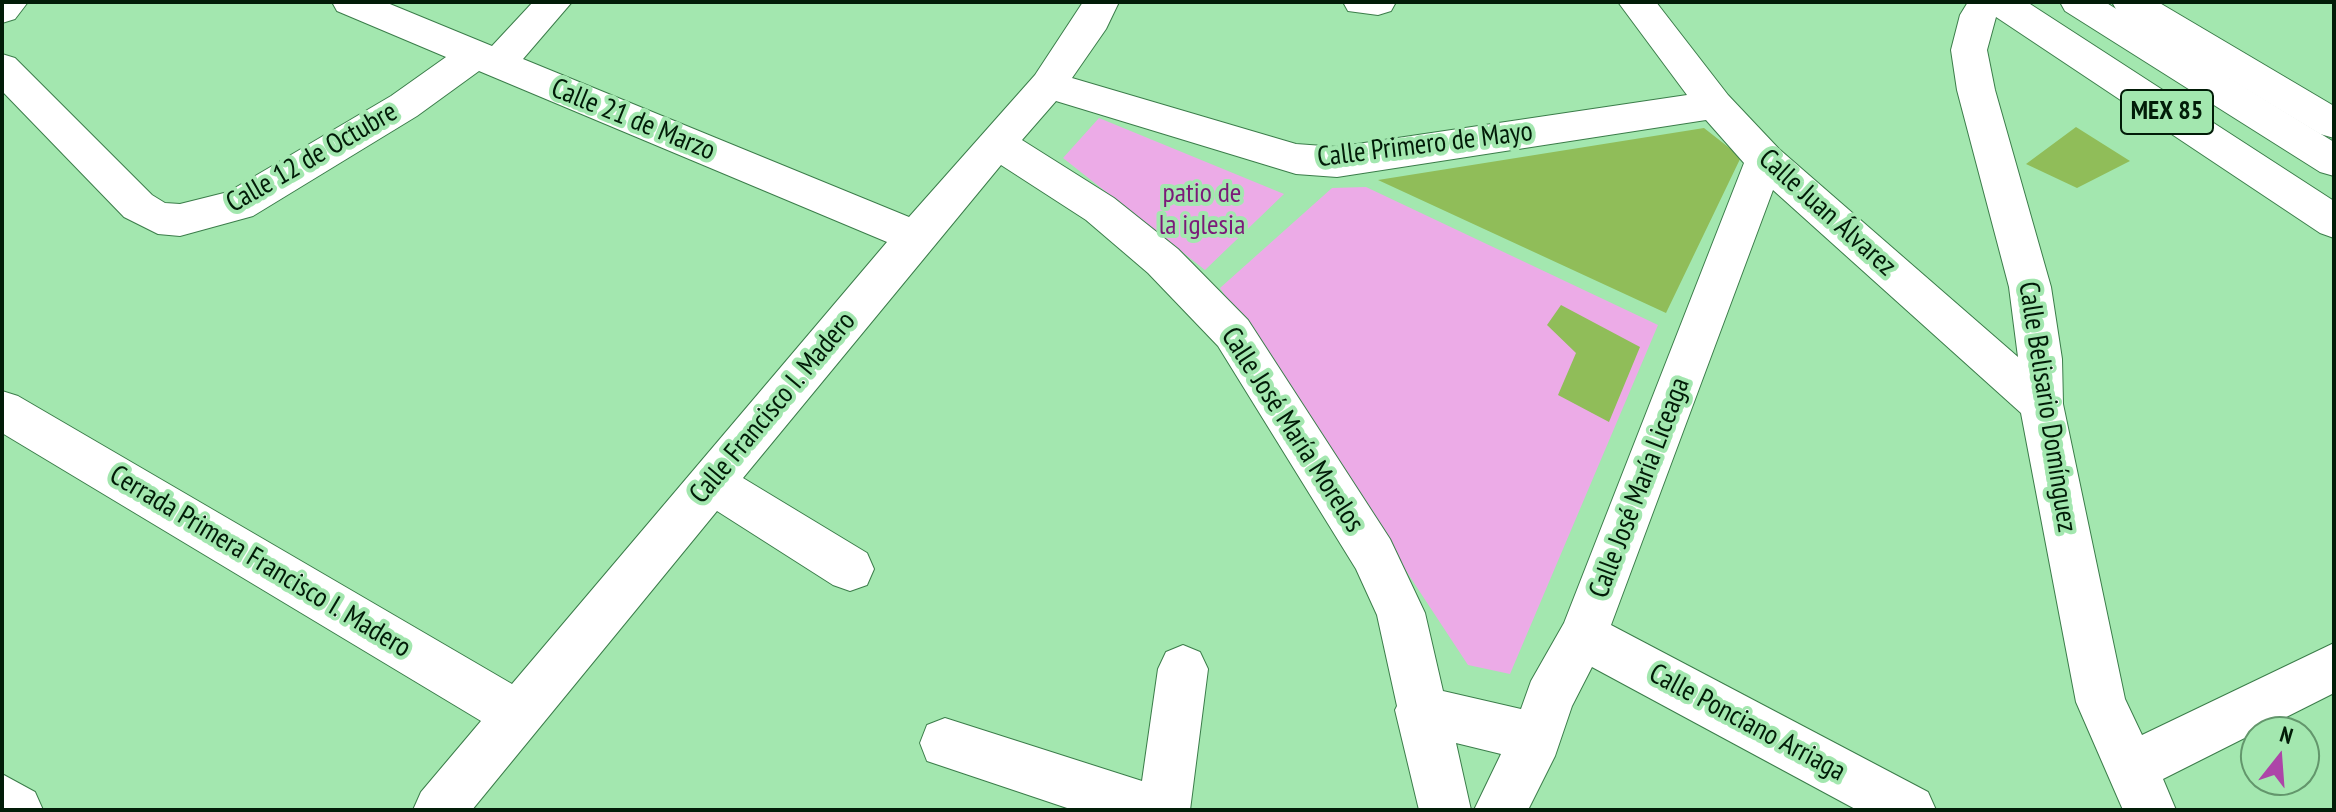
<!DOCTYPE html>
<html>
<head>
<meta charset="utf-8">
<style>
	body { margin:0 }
	#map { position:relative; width:2336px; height:812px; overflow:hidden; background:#a3e7af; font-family:"PT Sans Narrow",sans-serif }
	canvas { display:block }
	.frame { position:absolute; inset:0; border:4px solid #021c08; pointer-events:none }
	.north { position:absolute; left:2240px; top:716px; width:80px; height:80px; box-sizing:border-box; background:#a3e7af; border:2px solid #63966c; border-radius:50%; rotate:17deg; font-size:22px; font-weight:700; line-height:32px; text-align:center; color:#021c08 }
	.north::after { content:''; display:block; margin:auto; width:28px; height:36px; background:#ad45a8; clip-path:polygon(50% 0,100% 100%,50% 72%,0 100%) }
</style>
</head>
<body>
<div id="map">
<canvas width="2336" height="812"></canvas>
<div class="frame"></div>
<div class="north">N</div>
</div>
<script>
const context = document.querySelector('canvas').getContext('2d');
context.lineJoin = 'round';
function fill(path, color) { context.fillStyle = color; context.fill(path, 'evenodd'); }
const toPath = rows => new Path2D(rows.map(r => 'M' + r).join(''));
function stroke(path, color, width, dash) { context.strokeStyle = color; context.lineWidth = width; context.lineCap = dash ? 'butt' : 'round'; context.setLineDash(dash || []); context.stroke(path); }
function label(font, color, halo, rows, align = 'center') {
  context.font = font + ' "PT Sans Narrow",sans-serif'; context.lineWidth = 8; context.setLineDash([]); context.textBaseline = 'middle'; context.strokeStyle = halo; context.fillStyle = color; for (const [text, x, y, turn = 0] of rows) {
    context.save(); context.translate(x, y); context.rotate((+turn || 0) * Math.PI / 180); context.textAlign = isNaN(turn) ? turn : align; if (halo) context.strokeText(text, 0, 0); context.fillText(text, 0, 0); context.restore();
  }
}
fill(toPath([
	[1099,118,1284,194,1205,270,1063,158],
	[1366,187,1658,325,1510,674,1468,665,1220,288,1332,188]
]), '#ecabe7');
fill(toPath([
	[2076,127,2130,161,2077,188,2026,164],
	[1704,128,1741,157,1666,313,1378,180],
	[1561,305,1640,347,1609,422,1558,395,1576,353,1547,325]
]), '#90bd59');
const minor = toPath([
	[2,2,28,2,15,19,2,23,2,2],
	[332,2,385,2,492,46,533,2,572,2,523,59,909,217,1035,75,1083,2,1119,2,1106,29,1072,78,1296,144,1337,147,1687,95,1618,2,1656,2,1728,95,1779,149,2018,357,2009,287,1957,90,1951,50,1960,15,1968,2,2005,2,1996,17,1987,50,1995,90,2051,287,2062,359,2063,404,2125,699,2142,735,2334,643,2334,693,2163,779,2176,810,2123,810,2076,702,2021,413,1773,190,1611,625,1928,792,1936,810,1857,810,1592,667,1572,706,1555,756,1528,810,1474,810,1501,754,1456,743,1471,810,1419,810,1395,710,1397,706,1377,615,1356,569,1218,346,1148,273,1086,220,1001,165,743,478,867,553,874,569,867,585,850,591,833,585,717,511,472,810,413,810,421,792,481,721,2,433,2,391,18,396,512,684,887,242,479,71,417,116,253,216,180,236,158,234,124,217,2,91,2,54,15,58,152,195,165,203,180,204,228,192,391,96,446,57,337,11,332,2],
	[1056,101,1296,174,1337,177,1706,120,1744,163,1564,623,1531,681,1521,709,1443,691,1425,613,1390,539,1248,320,1178,249,1114,198,1022,140,1056,101],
	[1343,2,1396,2,1391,11,1378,15,1348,11,1343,2],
	[2112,2,2158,2,2334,106,2334,138,2320,134,2117,11,2112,2],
	[1183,645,1200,652,1208,669,1190,810,1073,810,927,761,920,743,927,725,945,718,1142,781,1158,669,1166,652,1183,645],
	[2,774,35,792,43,810,2,810,2,774]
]);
const major = toPath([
	[1982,2,2027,2,2334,201,2334,238,2320,233,1987,11,1982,2],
	[2060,2,2105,2,2334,142,2334,176,2320,172,2065,11,2060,2]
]);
stroke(minor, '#3b7d4a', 2);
stroke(major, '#3b7d4a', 2);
fill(minor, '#fff');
fill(major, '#fff');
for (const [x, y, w] of [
	[2167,112,92]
]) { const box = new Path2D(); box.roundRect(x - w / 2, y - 22, w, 44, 6); context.fillStyle = '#a3e7af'; context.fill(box); stroke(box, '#021c08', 2); }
label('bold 26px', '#021c08', null, [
	["MEX 85",2167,112]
]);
label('28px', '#021c08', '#a3e7af', [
	["Calle 21 de Marzo",633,120,22],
	["Calle Primero de Mayo",1425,145,-7],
	["Calle 12 de Octubre",312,158,-30],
	["Calle Juan Álvarez",1827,213,42],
	["Calle Belisario Domínguez",2047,407,81],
	["Calle Francisco I. Madero",773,408,-50],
	["Calle José María Morelos",1292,430,57],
	["Calle José María Liceaga",1640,488,-69],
	["Cerrada Primera Francisco I. Madero",260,562,31],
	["Calle Ponciano Arriaga",1747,723,28]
]);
label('28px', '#7b1a78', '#a3e7af', [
	["patio de",1202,194],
	["la iglesia",1202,226]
]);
</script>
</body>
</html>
